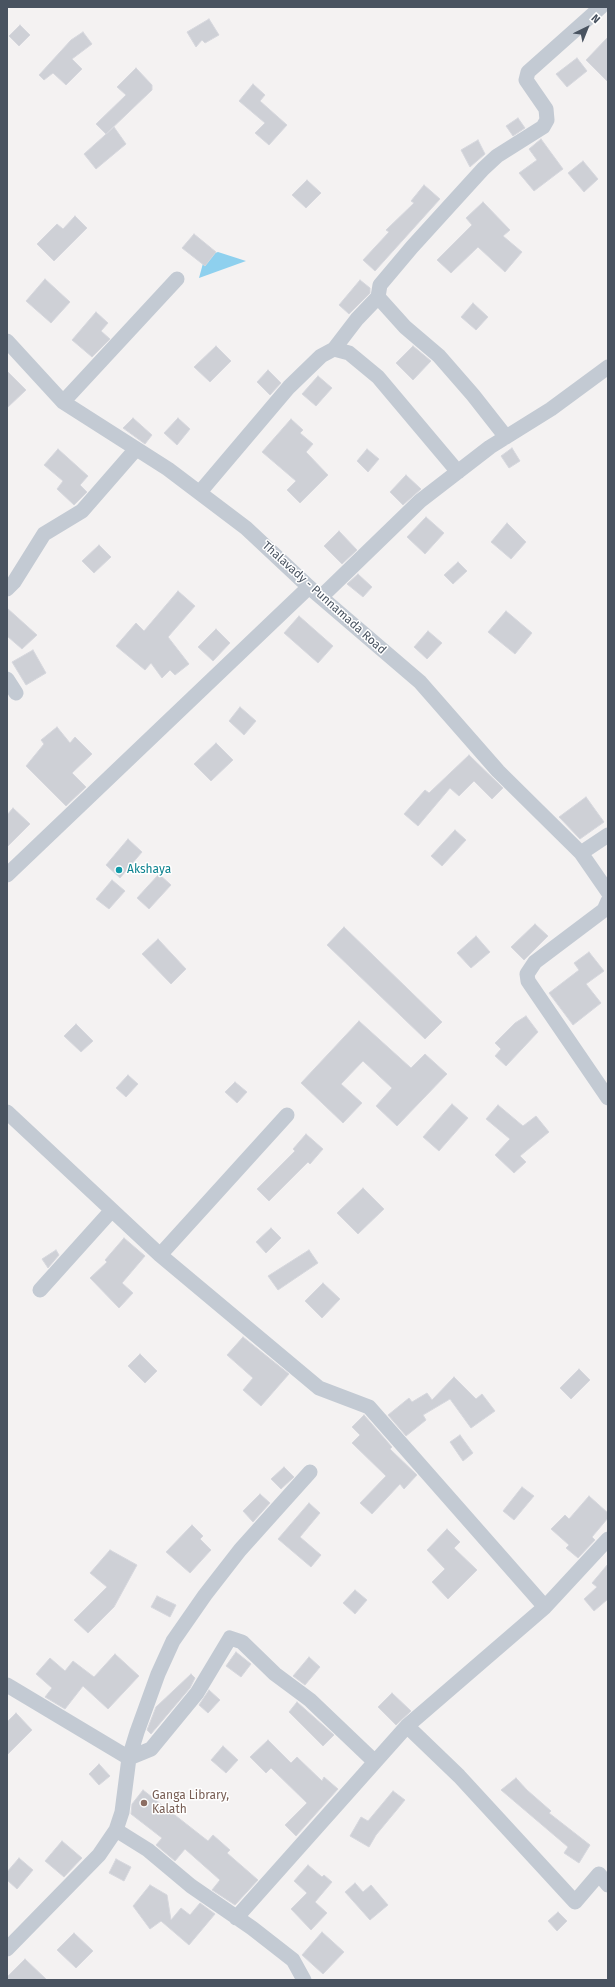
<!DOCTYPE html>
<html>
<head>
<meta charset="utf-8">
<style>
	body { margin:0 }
	#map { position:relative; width:615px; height:1987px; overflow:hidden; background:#f4f2f2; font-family:"Fira Sans",sans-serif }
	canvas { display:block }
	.frame { position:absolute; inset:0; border:8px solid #495360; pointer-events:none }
	.north { position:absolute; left:567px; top:8px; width:40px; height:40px; -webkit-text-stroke:3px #fff; paint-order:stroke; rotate:43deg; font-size:11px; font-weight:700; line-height:16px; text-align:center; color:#495360 }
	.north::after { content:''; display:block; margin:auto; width:14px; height:18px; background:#495360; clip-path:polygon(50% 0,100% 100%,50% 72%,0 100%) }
</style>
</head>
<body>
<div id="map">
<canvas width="615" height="1987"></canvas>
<div class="frame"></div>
<div class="north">N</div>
</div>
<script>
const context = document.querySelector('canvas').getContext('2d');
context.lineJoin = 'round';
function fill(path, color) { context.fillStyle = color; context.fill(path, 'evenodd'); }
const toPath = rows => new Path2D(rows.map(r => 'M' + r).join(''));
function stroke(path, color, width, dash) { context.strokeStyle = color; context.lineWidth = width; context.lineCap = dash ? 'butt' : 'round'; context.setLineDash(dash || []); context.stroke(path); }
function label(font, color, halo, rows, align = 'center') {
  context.font = font + ' "Fira Sans",sans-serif'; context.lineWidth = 3; context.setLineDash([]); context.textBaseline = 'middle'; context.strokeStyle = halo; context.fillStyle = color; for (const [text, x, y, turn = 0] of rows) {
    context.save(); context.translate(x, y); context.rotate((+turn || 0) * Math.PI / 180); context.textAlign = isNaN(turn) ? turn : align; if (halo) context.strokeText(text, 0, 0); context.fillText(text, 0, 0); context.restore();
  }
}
fill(toPath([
	[218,252,246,261,199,278,205,256]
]), '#8ed0ee');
const building = toPath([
	[209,19,219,35,205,43,202,40,196,47,187,32,209,19],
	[20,25,30,35,19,46,9,36,20,25],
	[83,32,92,44,72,59,82,69,66,85,53,73,44,80,39,75,71,40,83,32],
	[608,37,608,82,586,60,608,37],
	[577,58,587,71,567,87,556,74,577,58],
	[136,68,152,85,152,90,106,134,96,124,126,95,117,87,136,68],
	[253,84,265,95,260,101,287,125,269,145,255,133,265,123,239,101,253,84],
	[518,118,525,128,513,136,506,126,518,118],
	[114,127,126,144,96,169,84,154,114,127],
	[541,139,563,169,534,191,519,173,537,160,529,149,541,139],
	[478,140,485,154,470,167,461,150,478,140],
	[583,161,598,179,584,192,568,173,583,161],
	[307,180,321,193,306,208,292,195,307,180],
	[424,185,440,199,375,271,363,260,389,232,386,230,414,203,411,201,424,185],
	[483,202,510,230,503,236,522,252,505,272,478,247,451,273,437,260,472,225,466,218,483,202],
	[75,216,87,228,54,261,37,244,57,224,63,229,75,216],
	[194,234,216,252,205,266,182,248,194,234],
	[45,279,70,302,51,323,26,301,45,279],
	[360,280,370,288,370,293,349,314,339,305,360,280],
	[473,303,488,317,476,330,461,317,473,303],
	[96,312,108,323,101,331,110,339,92,357,72,340,96,312],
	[216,346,231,361,210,382,194,367,216,346],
	[413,346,431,361,413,380,396,363,413,346],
	[268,370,281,383,270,395,257,382,268,370],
	[7,371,26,390,7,408,7,371],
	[318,376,332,388,316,406,302,394,318,376],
	[133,418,152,435,145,444,123,428,133,418],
	[178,418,190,429,177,445,164,433,178,418],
	[291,419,303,430,300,433,313,444,306,452,328,475,300,503,287,490,296,481,262,452,291,419],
	[512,448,520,461,509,468,501,456,512,448],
	[58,449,88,476,80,485,87,492,74,505,57,489,63,481,44,465,58,449],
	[367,449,379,459,368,472,357,461,367,449],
	[406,475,421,489,403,505,390,492,406,475],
	[426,517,444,533,425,554,407,537,426,517],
	[507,523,526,542,511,559,491,542,507,523],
	[339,531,357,550,342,564,324,546,339,531],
	[99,545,111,557,94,573,82,561,99,545],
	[458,562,467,571,453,584,444,575,458,562],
	[358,574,372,587,363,597,347,584,358,574],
	[178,591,195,606,168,637,189,664,175,675,170,670,162,678,151,663,145,670,116,646,136,623,144,631,178,591],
	[7,608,37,635,22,649,7,636,7,608],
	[506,611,532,633,515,654,488,632,506,611],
	[299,616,333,646,318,663,284,633,299,616],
	[216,629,230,643,213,661,198,647,216,629],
	[428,631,442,643,427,659,414,647,428,631],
	[33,650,46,673,26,685,12,662,33,650],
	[240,707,256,721,244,735,229,721,240,707],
	[57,727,70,743,75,737,92,754,72,773,86,787,66,806,26,766,44,744,41,740,57,727],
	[216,743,233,760,211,781,194,764,216,743],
	[469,755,503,788,492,799,474,781,459,796,450,788,418,826,404,814,425,790,429,793,469,755],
	[586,797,604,822,580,839,559,817,586,797],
	[13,808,30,824,7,847,7,815,13,808],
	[455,830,466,840,442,866,431,856,455,830],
	[128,839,142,852,120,878,106,865,128,839],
	[159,874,171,885,149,909,137,898,159,874],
	[112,880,125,891,109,909,96,899,112,880],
	[535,924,548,936,524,960,511,947,535,924],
	[344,927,442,1022,425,1039,327,945,344,927],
	[476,936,490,952,471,968,457,953,476,936],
	[158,939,186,969,171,984,142,954,158,939],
	[589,952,604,971,586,984,601,1003,573,1025,549,993,579,970,574,963,589,952],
	[526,1016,538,1032,506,1066,495,1056,501,1049,495,1043,515,1023,526,1016],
	[359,1021,411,1068,425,1054,447,1074,397,1126,376,1106,392,1088,363,1061,341,1084,362,1103,343,1123,301,1083,359,1021],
	[76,1024,93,1041,81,1052,64,1036,76,1024],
	[128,1075,138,1084,126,1097,116,1088,128,1075],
	[235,1082,247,1092,237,1103,225,1092,235,1082],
	[452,1104,468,1118,439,1151,423,1137,452,1104],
	[498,1105,523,1126,536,1116,549,1132,520,1156,526,1162,514,1173,495,1155,510,1139,486,1119,498,1105],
	[306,1134,323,1149,310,1164,308,1162,269,1201,257,1189,295,1151,293,1149,306,1134],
	[363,1188,384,1209,358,1234,337,1213,363,1188],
	[271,1228,281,1238,266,1253,256,1242,271,1228],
	[124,1238,145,1256,122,1283,133,1293,119,1308,90,1278,107,1262,105,1260,124,1238],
	[56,1250,59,1255,48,1268,42,1259,56,1250],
	[309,1250,318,1263,278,1290,268,1276,309,1250],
	[323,1283,340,1299,322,1318,305,1301,323,1283],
	[243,1337,289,1374,261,1406,243,1390,253,1378,227,1355,243,1337],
	[140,1354,157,1371,145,1383,128,1366,140,1354],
	[579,1369,590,1380,571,1399,560,1388,579,1369],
	[454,1377,476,1399,482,1394,495,1411,471,1428,450,1399,423,1415,426,1420,406,1436,388,1415,409,1398,412,1402,427,1393,432,1400,454,1377],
	[364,1415,392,1447,390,1449,417,1475,404,1489,400,1484,372,1514,360,1503,386,1476,352,1443,360,1435,352,1427,364,1415],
	[460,1435,473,1453,463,1461,450,1442,460,1435],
	[284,1467,294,1477,281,1489,271,1479,284,1467],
	[522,1487,534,1496,514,1520,503,1511,522,1487],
	[260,1494,270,1503,253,1522,243,1511,260,1494],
	[589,1496,608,1513,608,1518,592,1537,595,1540,578,1558,566,1548,569,1545,551,1529,565,1515,569,1519,589,1496],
	[309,1503,320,1513,300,1537,321,1555,311,1567,278,1539,309,1503],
	[192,1525,203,1536,200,1539,211,1550,190,1573,166,1552,192,1525],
	[447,1529,460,1542,454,1548,477,1570,448,1599,432,1582,445,1569,427,1550,447,1529],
	[110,1550,137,1565,114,1607,88,1633,74,1620,107,1587,90,1573,110,1550],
	[608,1564,608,1599,594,1611,584,1599,597,1587,592,1583,608,1564],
	[355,1590,367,1600,355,1614,343,1603,355,1590],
	[157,1596,176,1605,170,1617,151,1607,157,1596],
	[236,1652,251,1664,241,1677,226,1666,236,1652],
	[115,1654,139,1676,108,1709,83,1686,65,1709,45,1697,52,1688,36,1674,50,1658,65,1671,73,1661,94,1677,115,1654],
	[309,1657,320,1667,305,1685,293,1676,309,1657],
	[191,1674,195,1678,190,1688,151,1734,147,1730,156,1707,191,1674],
	[209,1690,220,1700,208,1713,199,1705,209,1690],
	[392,1693,411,1711,396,1725,378,1707,392,1693],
	[297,1702,334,1735,323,1746,289,1712,297,1702],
	[16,1713,32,1730,7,1755,7,1722,16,1713],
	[268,1740,291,1763,297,1757,322,1781,324,1777,338,1789,296,1836,285,1825,307,1803,271,1768,266,1773,250,1757,268,1740],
	[223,1746,238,1760,226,1773,211,1760,223,1746],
	[99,1764,110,1776,99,1785,89,1774,99,1764],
	[516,1778,527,1790,551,1811,549,1813,590,1845,579,1863,564,1853,568,1847,501,1790,516,1778],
	[143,1790,208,1841,213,1835,230,1850,227,1853,258,1880,235,1905,212,1890,220,1880,185,1849,175,1861,156,1845,162,1838,131,1814,132,1804,143,1790],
	[393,1791,405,1800,376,1835,369,1847,350,1836,361,1817,368,1821,393,1791],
	[62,1841,82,1858,64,1877,45,1861,62,1841],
	[19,1858,33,1870,17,1889,7,1880,7,1872,19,1858],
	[116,1859,131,1867,124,1881,109,1873,116,1859],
	[308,1865,322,1877,324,1875,332,1882,315,1902,327,1913,311,1930,291,1909,307,1893,294,1881,308,1865],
	[355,1883,363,1892,371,1885,388,1905,370,1920,345,1892,355,1883],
	[150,1885,167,1895,171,1920,181,1908,190,1915,200,1903,215,1914,189,1945,161,1921,150,1929,133,1906,150,1885],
	[558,1912,567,1921,557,1931,548,1921,558,1912],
	[322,1932,344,1952,323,1974,302,1955,322,1932],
	[74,1933,93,1951,76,1968,57,1950,74,1933],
	[25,1959,47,1980,7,1980,7,1977,25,1959]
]);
fill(building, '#ced0d6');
stroke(building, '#d6d7dd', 1);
stroke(toPath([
	[378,297,405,327,439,356,473,395,506,437],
	[7,341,63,402,168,469,246,528,309,587,420,682,498,771,581,853,608,892],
	[334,349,357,319,378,297,380,285,412,247,483,169,497,156,543,127,547,120,546,109,526,80,528,72,601,7],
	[63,402,177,279],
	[200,492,289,387,321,356,334,349,349,353,378,377,458,472],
	[7,589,14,582,44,534,82,511,136,449],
	[322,596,420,501,490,447,551,409,608,367],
	[7,679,16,693],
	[581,853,608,835],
	[7,875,309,587],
	[608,901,604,910,535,962,527,974,528,981,608,1098],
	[7,1112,160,1255,319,1388,369,1407,545,1607],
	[160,1255,287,1115],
	[40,1290,112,1210],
	[7,1685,129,1758,151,1749,197,1693,230,1638,242,1642,275,1674,310,1700,375,1762],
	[407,1726,459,1776,575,1902,599,1874,608,1885],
	[116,1830,148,1850,191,1886,252,1928,293,1960,304,1980],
	[236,1918,407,1726,545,1607,608,1539],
	[7,1949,99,1855,116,1830,122,1812,129,1758,137,1732,158,1674,173,1641,205,1595,240,1550,310,1472]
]), '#c3cad3', 15);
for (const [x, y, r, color] of [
	[119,870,4,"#0f9aa8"],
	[144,1803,4,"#8d6e63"]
]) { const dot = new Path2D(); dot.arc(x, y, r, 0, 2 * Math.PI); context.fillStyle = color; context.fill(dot); stroke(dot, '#fff', 1.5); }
label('12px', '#495360', '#fff', [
	["Thalavady - Punnamada Road",324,598,42]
]);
label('12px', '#0d838f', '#fff', [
	["Akshaya",127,870]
], 'left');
label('12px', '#785e54', '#fff', [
	["Ganga Library,",152,1796],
	["Kalath",152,1810]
], 'left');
</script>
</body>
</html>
